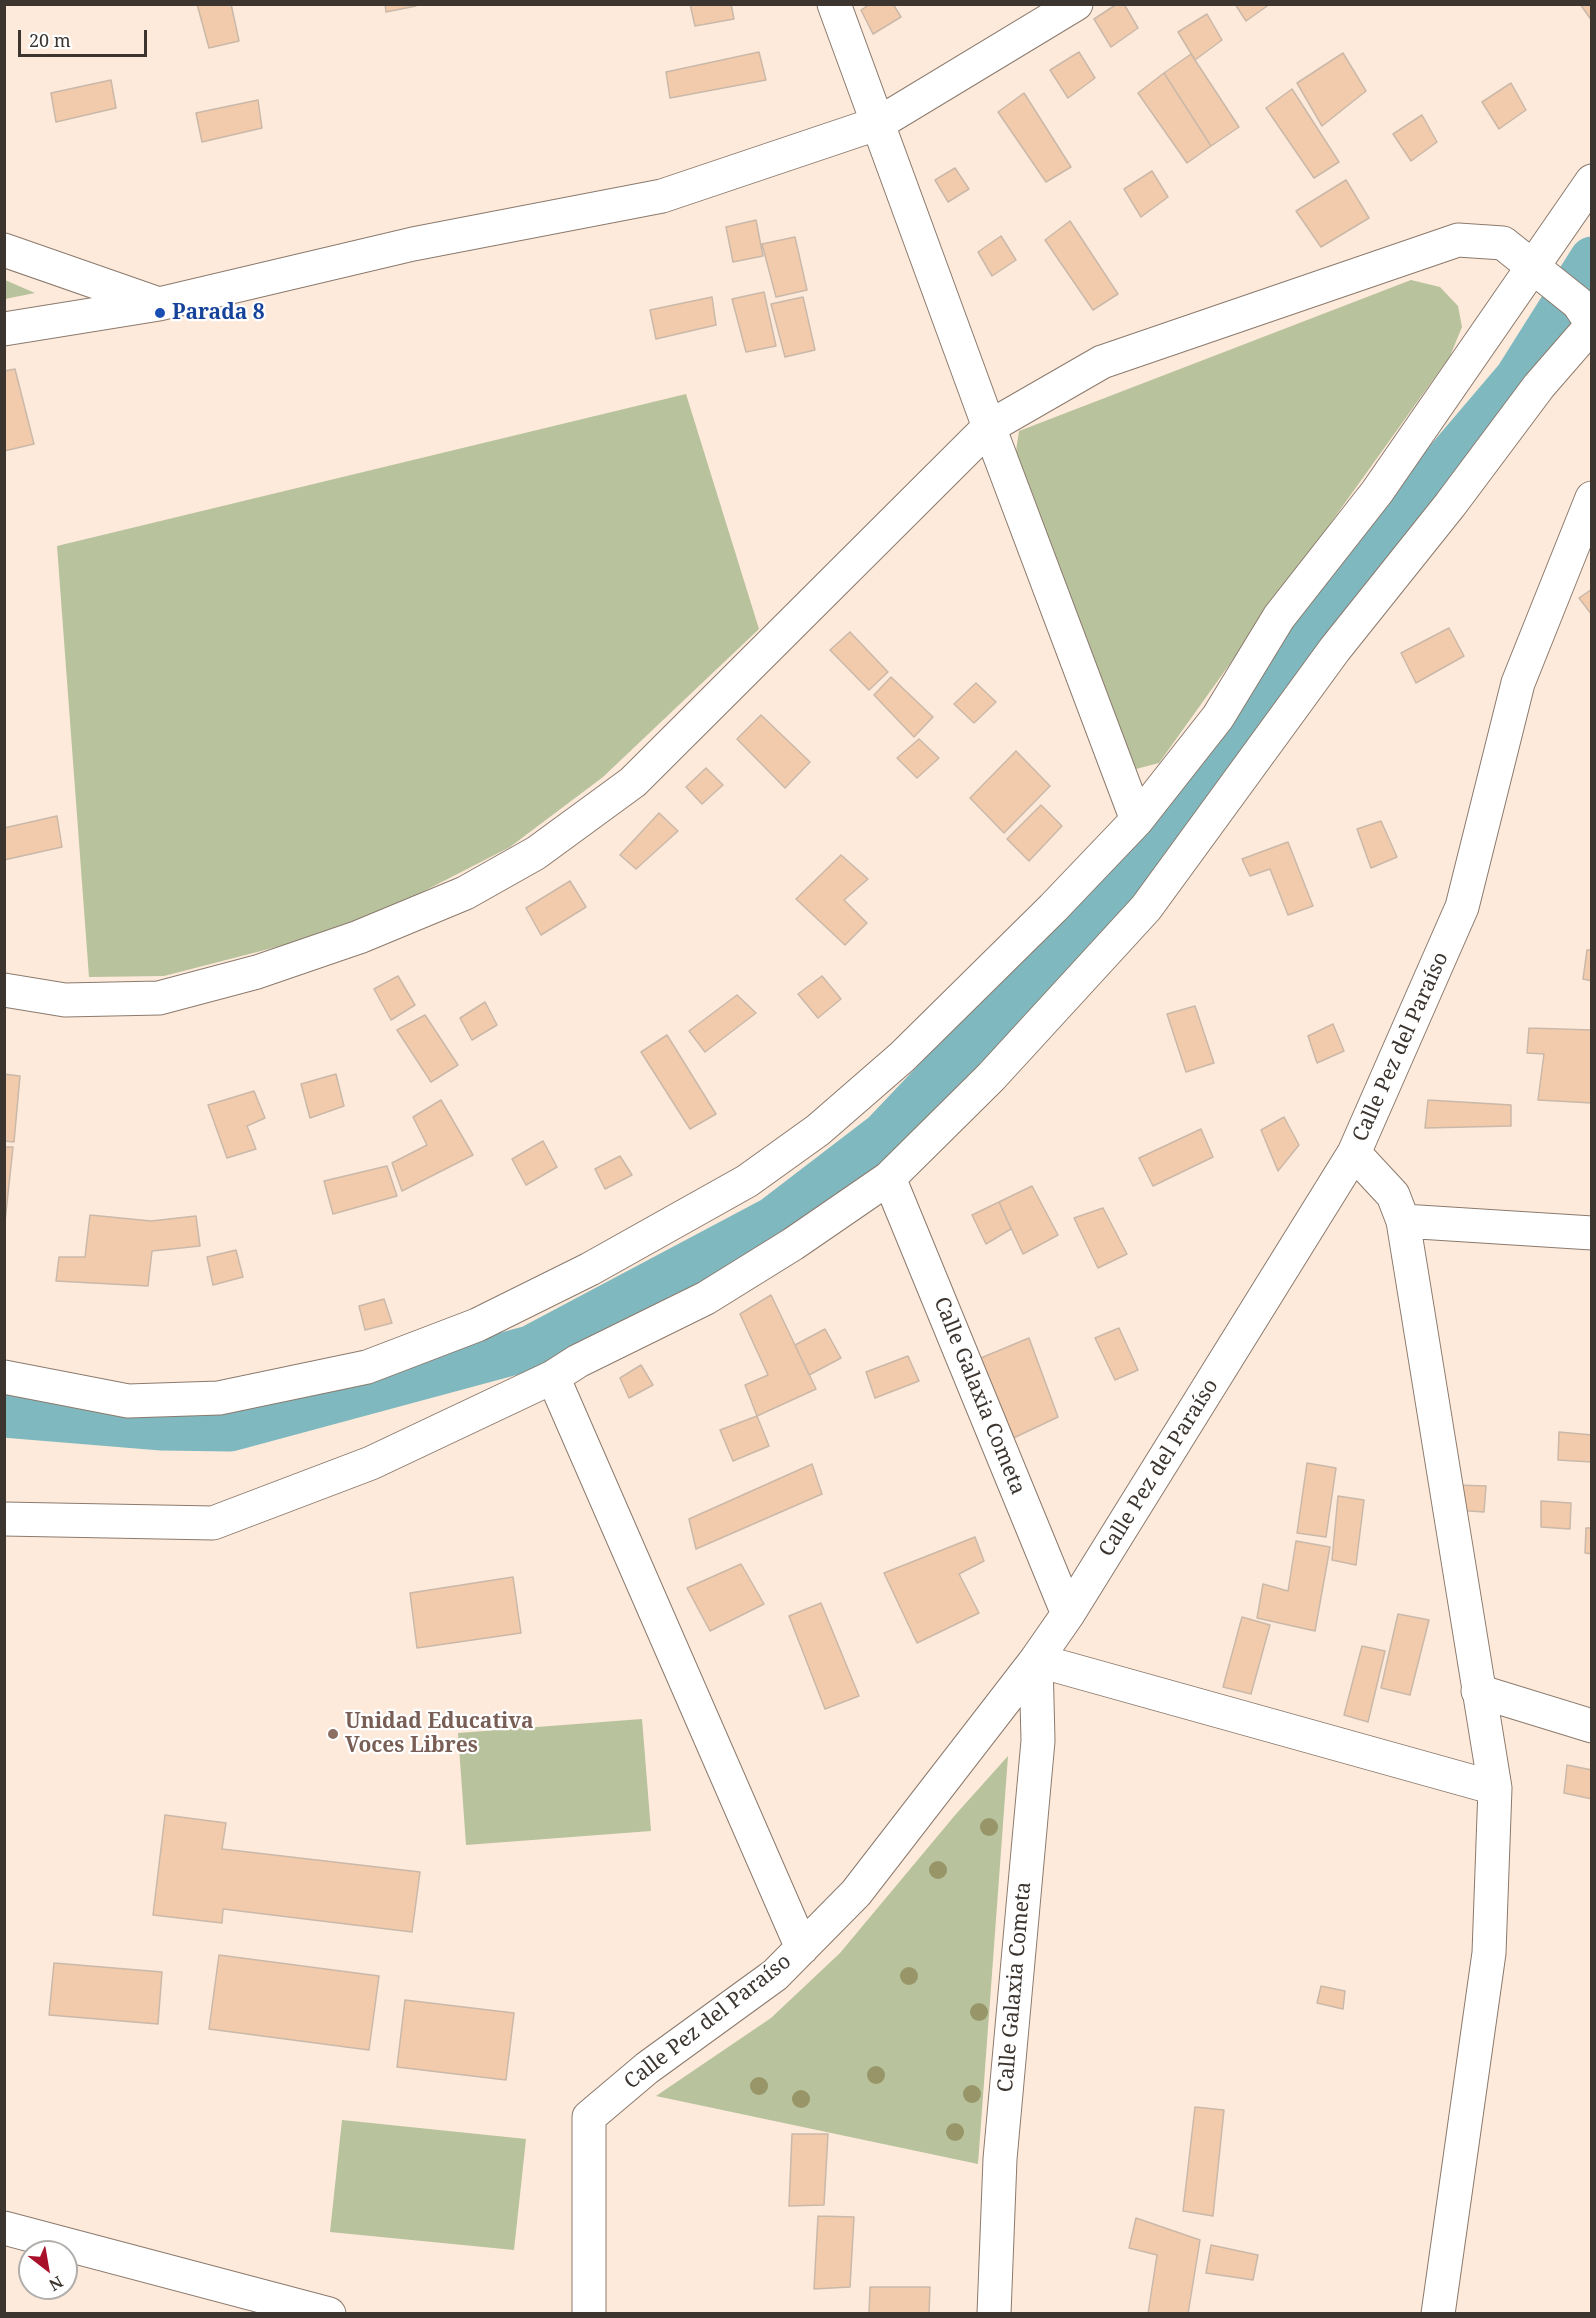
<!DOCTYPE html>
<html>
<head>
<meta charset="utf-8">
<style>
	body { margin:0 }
	#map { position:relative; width:1596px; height:2318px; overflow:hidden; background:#fdeadb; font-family:"Noto Serif",serif }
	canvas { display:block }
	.frame { position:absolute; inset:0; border:6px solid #3c352f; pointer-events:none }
	.north { position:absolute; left:18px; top:2240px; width:60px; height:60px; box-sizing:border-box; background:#fff; border:2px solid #b1aeac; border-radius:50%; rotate:149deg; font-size:16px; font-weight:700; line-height:24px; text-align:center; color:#3c352f }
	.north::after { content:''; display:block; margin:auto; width:21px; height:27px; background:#a81129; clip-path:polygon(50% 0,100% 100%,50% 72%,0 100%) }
	.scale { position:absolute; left:18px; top:30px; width:129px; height:27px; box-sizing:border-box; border:3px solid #3c352f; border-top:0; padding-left:8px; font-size:18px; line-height:21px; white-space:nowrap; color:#3c352f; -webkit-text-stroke:4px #fff; paint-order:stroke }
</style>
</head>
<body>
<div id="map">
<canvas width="1596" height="2318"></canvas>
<div class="frame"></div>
<div class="north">N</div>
<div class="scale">20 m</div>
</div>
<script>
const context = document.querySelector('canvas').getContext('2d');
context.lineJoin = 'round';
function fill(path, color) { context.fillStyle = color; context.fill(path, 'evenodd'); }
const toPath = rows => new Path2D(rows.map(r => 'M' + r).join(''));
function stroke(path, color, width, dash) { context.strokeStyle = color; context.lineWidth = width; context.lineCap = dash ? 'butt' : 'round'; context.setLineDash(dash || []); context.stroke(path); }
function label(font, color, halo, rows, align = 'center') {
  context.font = font + ' "Noto Serif",serif'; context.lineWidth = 4.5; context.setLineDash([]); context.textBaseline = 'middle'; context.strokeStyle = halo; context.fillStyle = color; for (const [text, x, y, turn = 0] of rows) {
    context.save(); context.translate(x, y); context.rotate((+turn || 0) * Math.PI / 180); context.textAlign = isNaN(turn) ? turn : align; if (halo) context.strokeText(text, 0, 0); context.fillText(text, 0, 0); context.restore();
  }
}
fill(toPath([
	[5,280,35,293,5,299],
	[1411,280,1440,287,1458,306,1462,327,1450,356,1159,763,1136,769,1016,451,1019,431],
	[686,394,759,629,603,777,510,847,354,927,164,976,89,977,57,546],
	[642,1719,651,1831,466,1845,458,1733],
	[1008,1756,978,2164,656,2096,771,2018,840,1953,956,1814],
	[342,2120,526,2139,514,2250,330,2232]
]), '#b8c29d');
stroke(toPath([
	[4,1415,162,1428,230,1429,530,1348,773,1219,884,1134,1016,995,1072,945,1210,790,1290,670,1345,580,1517,378,1592,259]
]), '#7fb9bf', 45);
const building = toPath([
	[197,4,231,4,239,41,209,48,197,4],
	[385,4,416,4,416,6,386,12,385,4],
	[690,4,731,4,734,19,695,26,690,4],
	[870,4,893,4,901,17,873,34,861,10,870,4],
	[1117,4,1124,4,1138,28,1111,47,1094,19,1117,4],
	[1235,4,1270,4,1246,21,1235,4],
	[1580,4,1592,4,1592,21,1580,4],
	[1207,14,1222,40,1195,60,1178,32,1207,14],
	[759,52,766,80,670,98,666,72,759,52],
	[1079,52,1095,78,1068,98,1050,70,1079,52],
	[1343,53,1366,91,1322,126,1297,83,1343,53],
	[1191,54,1239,127,1211,146,1164,73,1191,54],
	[1164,73,1211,146,1187,163,1138,93,1164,73],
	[111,80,116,108,56,122,51,93,111,80],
	[1511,83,1526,110,1499,129,1482,102,1511,83],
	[1292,89,1339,162,1314,178,1266,108,1292,89],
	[1024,93,1071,167,1046,182,998,112,1024,93],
	[258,100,262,128,202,142,196,113,258,100],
	[1422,115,1437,142,1411,161,1393,134,1422,115],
	[955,168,969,189,948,202,935,180,955,168],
	[1152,171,1168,197,1141,217,1124,189,1152,171],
	[1346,180,1369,218,1321,247,1296,211,1346,180],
	[756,220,763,256,733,262,726,227,756,220],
	[1070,221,1118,294,1093,310,1045,240,1070,221],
	[1001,236,1016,260,992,276,978,252,1001,236],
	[795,237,807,290,776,297,762,244,795,237],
	[764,292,776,346,746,352,732,299,764,292],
	[712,297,716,325,656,339,650,310,712,297],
	[803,297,815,350,785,357,771,304,803,297],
	[15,369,34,444,4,451,4,371,15,369],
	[1592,589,1592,615,1579,598,1592,589],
	[1449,628,1464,656,1416,683,1401,653,1449,628],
	[850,632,888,672,869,690,830,650,850,632],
	[891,677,933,717,914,737,874,695,891,677],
	[976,683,996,702,974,723,954,704,976,683],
	[761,715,810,762,785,788,737,739,761,715],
	[919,739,939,758,917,778,897,758,919,739],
	[1016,751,1050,786,1004,833,970,798,1016,751],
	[706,768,723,785,702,804,686,787,706,768],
	[1041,805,1062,826,1029,861,1007,839,1041,805],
	[659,813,678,831,636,869,620,855,659,813],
	[57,816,62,847,4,860,4,828,57,816],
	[1381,821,1397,857,1371,868,1357,829,1381,821],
	[1288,842,1313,906,1288,915,1270,869,1250,876,1242,859,1288,842],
	[841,855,868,879,844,900,867,923,845,945,796,899,841,855],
	[570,881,586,907,541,935,526,908,570,881],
	[1587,950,1592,950,1592,981,1583,979,1587,950],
	[398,976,415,1005,391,1020,374,989,398,976],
	[822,976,841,999,818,1018,798,994,822,976],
	[737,995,756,1013,705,1052,689,1031,737,995],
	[485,1002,497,1025,472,1040,460,1018,485,1002],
	[1195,1006,1214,1063,1186,1072,1167,1014,1195,1006],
	[425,1015,458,1065,431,1082,397,1030,425,1015],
	[1333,1024,1344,1051,1317,1063,1308,1036,1333,1024],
	[1529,1028,1592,1030,1592,1103,1538,1100,1544,1054,1527,1053,1529,1028],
	[667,1035,716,1114,690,1129,641,1052,667,1035],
	[4,1074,20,1076,14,1142,4,1141,4,1074],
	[336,1074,344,1106,310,1118,301,1084,336,1074],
	[254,1091,265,1118,247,1126,256,1149,227,1158,208,1105,254,1091],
	[441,1100,473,1155,402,1191,392,1163,427,1145,413,1117,441,1100],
	[1428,1100,1511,1105,1511,1126,1425,1128,1428,1100],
	[1284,1117,1299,1145,1278,1171,1261,1130,1284,1117],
	[1201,1129,1213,1157,1153,1186,1139,1158,1201,1129],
	[543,1141,557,1167,526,1185,512,1159,543,1141],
	[4,1147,13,1147,4,1231,4,1147],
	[620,1156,632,1175,605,1189,595,1169,620,1156],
	[387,1166,397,1196,333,1214,324,1181,387,1166],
	[1032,1186,1058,1235,1023,1254,999,1202,1032,1186],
	[999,1202,1011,1229,986,1244,972,1215,999,1202],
	[1103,1208,1127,1254,1098,1268,1074,1218,1103,1208],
	[90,1215,151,1221,196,1216,200,1246,152,1251,148,1286,56,1281,59,1257,85,1257,90,1215],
	[236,1250,243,1277,213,1285,207,1257,236,1250],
	[771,1295,816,1389,757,1416,745,1385,768,1375,740,1314,771,1295],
	[384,1299,392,1323,365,1330,359,1306,384,1299],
	[1119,1328,1138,1370,1115,1380,1095,1338,1119,1328],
	[825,1329,841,1358,809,1375,795,1345,825,1329],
	[1029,1338,1058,1417,1005,1442,976,1360,1029,1338],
	[908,1356,919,1381,875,1398,866,1372,908,1356],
	[641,1365,653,1385,629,1398,620,1378,641,1365],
	[757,1416,769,1446,733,1461,720,1430,757,1416],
	[1559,1432,1592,1435,1592,1462,1558,1460,1559,1432],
	[1307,1463,1336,1468,1326,1537,1297,1533,1307,1463],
	[812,1464,822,1494,696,1549,689,1519,812,1464],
	[1456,1485,1486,1486,1484,1512,1455,1510,1456,1485],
	[1338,1496,1364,1500,1356,1565,1332,1560,1338,1496],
	[1541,1501,1571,1503,1570,1529,1541,1527,1541,1501],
	[1586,1528,1592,1528,1592,1554,1585,1553,1586,1528],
	[975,1537,984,1561,959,1574,979,1613,917,1643,884,1573,975,1537],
	[1296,1541,1330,1547,1315,1631,1257,1618,1263,1584,1288,1591,1296,1541],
	[741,1564,764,1604,710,1631,687,1588,741,1564],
	[513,1577,521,1633,417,1648,410,1593,513,1577],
	[821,1603,859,1696,825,1709,789,1616,821,1603],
	[1398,1614,1429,1620,1410,1695,1381,1688,1398,1614],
	[1242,1617,1270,1625,1251,1694,1223,1687,1242,1617],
	[1362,1646,1385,1651,1368,1722,1344,1715,1362,1646],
	[1567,1765,1592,1770,1592,1799,1564,1793,1567,1765],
	[165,1815,226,1823,222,1849,420,1872,412,1932,223,1909,222,1923,153,1915,165,1815],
	[219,1955,379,1976,369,2050,209,2029,219,1955],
	[54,1963,162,1972,158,2024,49,2015,54,1963],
	[1321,1986,1345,1991,1343,2009,1317,2003,1321,1986],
	[405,2000,514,2013,506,2080,397,2067,405,2000],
	[1195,2107,1224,2110,1213,2216,1183,2211,1195,2107],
	[792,2134,828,2134,824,2205,789,2206,792,2134],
	[818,2216,854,2217,850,2287,814,2289,818,2216],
	[1136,2218,1200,2240,1188,2314,1148,2314,1157,2255,1129,2248,1136,2218],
	[1211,2245,1258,2255,1253,2280,1206,2273,1211,2245],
	[870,2287,930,2287,929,2314,869,2314,870,2287]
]);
fill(building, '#f2cbac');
stroke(building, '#cab8a9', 1.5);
const minor = toPath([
	[834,4,989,427,1137,820],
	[4,250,156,303],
	[4,329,159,304,413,244,662,196,879,123,1076,4],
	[4,990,65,1000,159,998,257,972,359,937,465,893,536,853,633,782,989,427,1102,362,1458,240,1503,243,1578,303,1592,324],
	[1354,1153,1393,1195,1403,1221,1495,1788,1489,1953,1438,2314],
	[889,1178,1068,1614],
	[1403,1221,1592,1233],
	[4,1377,128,1401,219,1398,367,1367,477,1325,590,1269,747,1181,818,1130,902,1057,1053,908,1137,820,1218,717,1279,617,1377,492,1592,181],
	[553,1377,802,1948],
	[4,1519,213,1523,371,1463,553,1377,578,1361,706,1298,793,1244,889,1178,991,1077,1146,908,1335,649,1450,505,1539,386,1592,325],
	[1036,1660,1495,1788],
	[1478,1691,1592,1726],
	[4,2228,329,2314],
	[589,2314,589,2117,647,2068,775,1975,856,1893,1036,1660,1068,1614,1354,1153,1462,907,1518,683,1592,498],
	[994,2314,1000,2159,1038,1741,1036,1660]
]);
stroke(minor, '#8b7a6d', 35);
stroke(minor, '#fff', 33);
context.fillStyle = '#989669';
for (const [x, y] of [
	[989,1827],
	[938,1870],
	[909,1976],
	[979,2012],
	[876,2075],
	[759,2086],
	[972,2094],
	[801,2099],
	[955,2132]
]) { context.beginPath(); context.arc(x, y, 9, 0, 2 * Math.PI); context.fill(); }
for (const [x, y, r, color] of [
	[160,313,6,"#1a4fb4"],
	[333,1734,6,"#8d6e63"]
]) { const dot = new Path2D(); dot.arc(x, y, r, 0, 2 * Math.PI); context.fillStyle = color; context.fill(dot); stroke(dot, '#fff', 2); }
label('bold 21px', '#164399', '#fff', [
	["Parada 8",172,313]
], 'left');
label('21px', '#3c352f', '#fff', [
	["Calle Pez del Paraíso",1401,1047,-66],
	["Calle Galaxia Cometa",979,1396,68],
	["Calle Pez del Paraíso",1159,1468,-58],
	["Calle Galaxia Cometa",1015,1987,-85],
	["Calle Pez del Paraíso",708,2022,-38]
]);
label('bold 21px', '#785e54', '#fff', [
	["Unidad Educativa",345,1722],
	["Voces Libres",345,1746]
], 'left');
</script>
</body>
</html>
